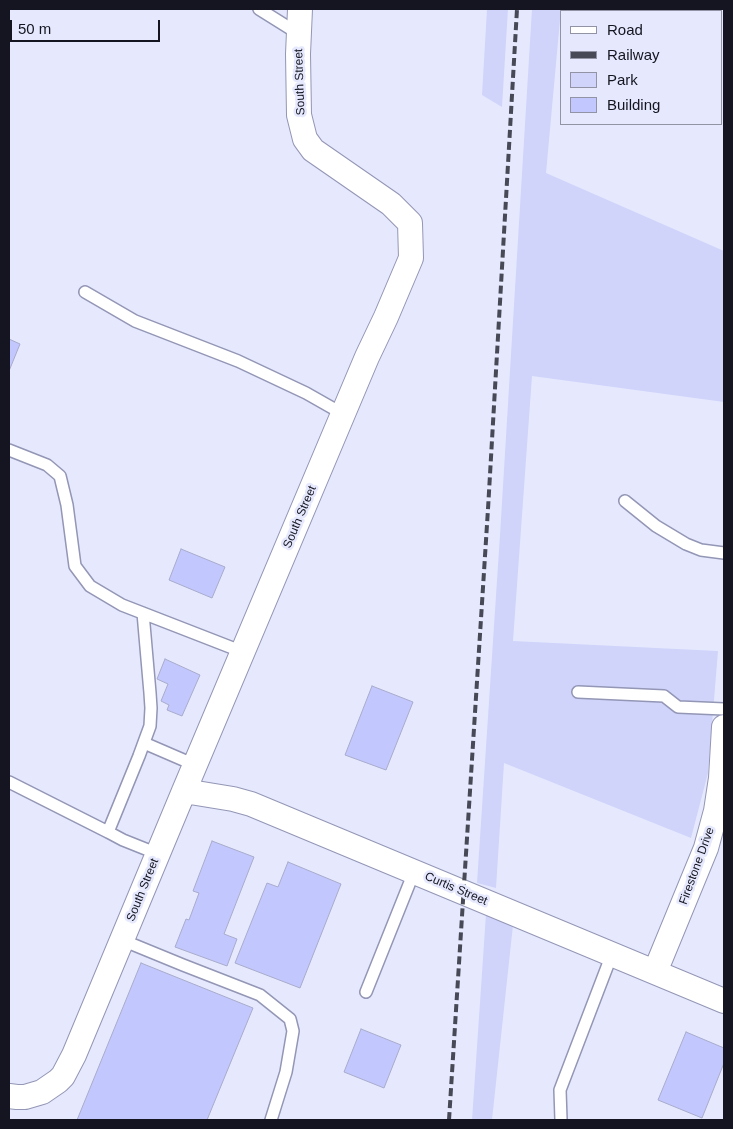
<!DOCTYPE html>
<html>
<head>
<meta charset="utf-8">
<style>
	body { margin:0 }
	#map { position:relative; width:733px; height:1129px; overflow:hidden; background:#e6e9fd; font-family:Helvetica,sans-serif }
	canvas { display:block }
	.frame { position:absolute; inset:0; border:10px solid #141520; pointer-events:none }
	.legend { position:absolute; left:560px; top:10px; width:162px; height:115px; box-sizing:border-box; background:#e6e9fd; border:1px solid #9294a5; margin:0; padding:6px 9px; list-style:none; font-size:15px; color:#141520 }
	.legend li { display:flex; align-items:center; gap:10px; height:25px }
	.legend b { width:25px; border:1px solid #9294a5 }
	.scale { position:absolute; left:10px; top:20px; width:150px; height:22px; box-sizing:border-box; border:2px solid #141520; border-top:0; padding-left:6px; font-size:15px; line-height:18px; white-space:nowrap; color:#141520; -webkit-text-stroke:4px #e6e9fd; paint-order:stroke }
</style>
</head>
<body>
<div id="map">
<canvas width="733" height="1129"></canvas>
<div class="frame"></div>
<ul class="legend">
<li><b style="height:6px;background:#fff"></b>Road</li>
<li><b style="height:6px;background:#474956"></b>Railway</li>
<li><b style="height:14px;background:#d0d4fa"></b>Park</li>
<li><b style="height:14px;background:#c2c7fe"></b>Building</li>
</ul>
<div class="scale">50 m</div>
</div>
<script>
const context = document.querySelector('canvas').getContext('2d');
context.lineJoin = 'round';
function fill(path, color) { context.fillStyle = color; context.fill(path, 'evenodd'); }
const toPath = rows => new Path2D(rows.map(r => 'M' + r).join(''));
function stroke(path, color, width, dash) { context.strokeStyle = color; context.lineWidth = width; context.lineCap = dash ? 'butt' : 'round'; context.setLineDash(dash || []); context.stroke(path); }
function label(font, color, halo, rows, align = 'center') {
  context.font = font + ' Helvetica,sans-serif'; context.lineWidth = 5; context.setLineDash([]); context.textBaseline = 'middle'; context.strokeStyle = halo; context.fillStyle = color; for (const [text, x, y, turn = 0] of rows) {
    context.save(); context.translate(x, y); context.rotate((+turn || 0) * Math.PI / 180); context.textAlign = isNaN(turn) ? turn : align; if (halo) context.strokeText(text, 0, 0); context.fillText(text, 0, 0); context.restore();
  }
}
fill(toPath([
	[487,9,508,9,502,107,482,95],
	[532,9,561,9,546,173,724,251,724,402,532,376,513,641,718,651,708,773,691,838,504,763,496,888,477,883,500,535],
	[486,914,513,925,492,1120,472,1120]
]), '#d0d4fa');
const building = toPath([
	[9,339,20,344,9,371,9,339],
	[181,549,225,567,212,598,169,580,181,549],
	[165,659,200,675,182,716,167,710,169,705,161,701,168,684,157,679,165,659],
	[372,686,413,702,386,770,345,755,372,686],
	[212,841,254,857,224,934,237,939,227,966,175,947,186,919,189,920,199,893,193,891,212,841],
	[288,862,341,884,300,988,235,963,267,883,278,887,288,862],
	[141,963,253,1008,207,1120,77,1120,141,963],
	[361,1029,401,1045,384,1088,344,1072,361,1029],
	[686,1032,724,1048,724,1063,702,1118,658,1100,686,1032]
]);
fill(building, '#c2c7fe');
stroke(building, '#a8abcb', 1);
const service = toPath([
	[259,9,299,34],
	[85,292,135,321,238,361,306,393,343,414],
	[9,450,47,465,60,476,67,505,75,566,90,586,122,605,243,652],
	[625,501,656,526,686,544,701,550,724,553],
	[143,613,150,693,151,708,150,726,139,756,108,832,123,840,158,854],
	[578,692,664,696,678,707,724,709],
	[144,743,195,765],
	[9,782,108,832],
	[122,940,183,965,260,995,290,1019,293,1031,286,1072,271,1120],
	[366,992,414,872],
	[561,1120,560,1090,612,954]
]);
const minor = toPath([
	[184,791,233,799,251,804,724,1001],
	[655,972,706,848,716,811,721,778,724,727],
	[9,1096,17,1097,25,1097,42,1092,58,1081,63,1076,74,1055,184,791,367,357,386,317,411,258,410,223,391,204,313,150,305,139,299,115,298,54,300,9]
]);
stroke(service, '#9396b5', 14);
stroke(minor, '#9396b5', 26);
stroke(service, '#fff', 11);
stroke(minor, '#fff', 24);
stroke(toPath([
	[449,1120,488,509,517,9]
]), '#474956', 4, [8, 4]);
label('12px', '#141520', '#e6e9fd', [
	["South Street",300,82,-92],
	["South Street",300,517,-67],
	["Firestone Drive",697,866,-70],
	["Curtis Street",456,889,23],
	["South Street",143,890,-68]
]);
</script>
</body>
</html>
